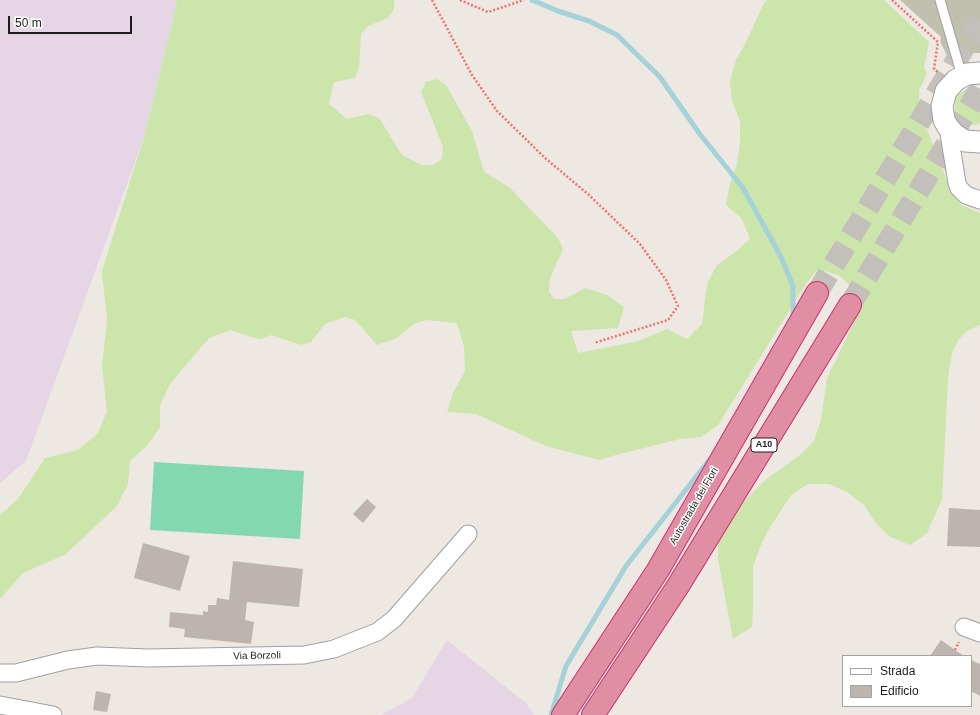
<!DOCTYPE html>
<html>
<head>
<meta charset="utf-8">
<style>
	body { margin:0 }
	#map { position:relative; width:980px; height:715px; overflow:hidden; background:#ede8e2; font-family:Helvetica,sans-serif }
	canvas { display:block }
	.legend { position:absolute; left:842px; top:655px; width:130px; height:52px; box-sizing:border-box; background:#fff; border:1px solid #a4a4a4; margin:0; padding:5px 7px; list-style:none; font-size:12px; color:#1c1c1c }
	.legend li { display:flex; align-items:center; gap:8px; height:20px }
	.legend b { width:20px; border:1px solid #a4a4a4 }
	.scale { position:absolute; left:8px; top:16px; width:124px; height:18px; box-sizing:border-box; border:2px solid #1c1c1c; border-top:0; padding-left:5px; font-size:12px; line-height:14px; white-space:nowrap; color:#1c1c1c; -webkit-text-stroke:3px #fff; paint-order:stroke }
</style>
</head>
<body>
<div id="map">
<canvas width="980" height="715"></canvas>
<ul class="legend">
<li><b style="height:5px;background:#fff"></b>Strada</li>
<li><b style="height:11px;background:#bdb4af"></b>Edificio</li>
</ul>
<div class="scale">50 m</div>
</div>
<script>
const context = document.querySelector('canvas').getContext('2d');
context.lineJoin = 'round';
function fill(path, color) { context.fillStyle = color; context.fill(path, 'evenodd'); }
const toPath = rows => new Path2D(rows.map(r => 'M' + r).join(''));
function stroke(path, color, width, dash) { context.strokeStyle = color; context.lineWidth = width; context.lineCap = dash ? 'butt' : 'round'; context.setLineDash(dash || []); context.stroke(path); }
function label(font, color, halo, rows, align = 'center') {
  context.font = font + ' Helvetica,sans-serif'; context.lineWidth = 3; context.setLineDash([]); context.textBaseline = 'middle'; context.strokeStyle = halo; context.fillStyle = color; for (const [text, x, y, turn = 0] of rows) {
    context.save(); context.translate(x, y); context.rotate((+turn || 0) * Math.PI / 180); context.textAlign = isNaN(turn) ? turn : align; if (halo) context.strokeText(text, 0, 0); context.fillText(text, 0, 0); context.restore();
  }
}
fill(toPath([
	[0,0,174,0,177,3,144,137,26,461,0,483],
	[447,640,527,704,534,715,381,715,412,698]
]), '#e6d5e4');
fill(toPath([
	[900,0,980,0,980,53,974,53,949,60,940,41,941,37]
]), '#c1bfae');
fill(toPath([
	[174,0,394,0,394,9,388,18,368,26,361,34,359,68,355,78,334,82,329,104,347,119,368,114,379,118,402,155,422,165,433,165,442,159,443,147,421,92,426,82,437,79,446,85,472,131,484,172,509,187,558,238,563,249,550,278,549,291,554,299,565,299,585,288,607,295,624,307,618,328,571,331,578,353,639,341,667,329,687,339,702,324,707,284,717,265,734,253,750,239,742,219,726,205,730,184,737,164,740,142,740,121,732,101,730,81,736,60,746,42,764,3,767,0,884,0,929,42,924,67,927,74,919,90,919,109,949,186,961,205,980,213,980,325,967,331,958,340,952,353,948,378,942,499,927,533,910,545,890,537,875,522,864,505,847,492,829,484,808,484,791,495,769,529,760,547,753,566,753,607,752,627,733,639,718,559,718,538,733,513,764,481,800,455,814,441,821,420,827,378,856,318,858,294,840,276,825,271,816,271,804,287,718,425,701,437,680,439,616,455,599,460,546,446,476,414,447,412,453,393,465,371,464,347,457,323,425,320,414,324,397,338,377,345,355,320,345,317,325,324,311,342,301,345,271,335,261,339,251,337,231,330,209,338,170,384,160,405,160,427,147,446,130,461,128,484,117,506,66,554,23,573,0,599,0,515,18,499,45,458,78,450,97,434,107,412,102,366,107,319,102,271,144,137,177,3],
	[968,88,974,88,980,89,980,123,975,125,963,122,955,113,955,101,958,95]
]), '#cce5aa');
fill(toPath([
	[154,462,304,471,300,539,150,530]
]), '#84d8b1');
stroke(toPath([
	[532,0,558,11,589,21,617,35,660,77,699,133,743,188,781,257,793,286,793,318],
	[551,715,566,666,626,566,710,459]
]), '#a5d1d8', 5);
fill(toPath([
	[367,499,376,507,363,523,353,514],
	[949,508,980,510,980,547,947,546],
	[143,543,190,556,180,591,134,578],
	[233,561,303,569,299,607,247,602,245,620,254,622,251,644,184,637,185,629,169,627,170,612,203,615,203,611,208,612,208,605,216,605,217,598,229,600],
	[941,640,955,650,964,656,930,656],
	[971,660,980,664,980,696,971,691],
	[96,691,111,694,107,712,93,710]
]), '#bdb4af');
stroke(toPath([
	[817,293,980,21],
	[850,305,980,89]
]), '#c3bfba', 22, [22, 11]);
const service = toPath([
	[940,0,962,76]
]);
const minor = toPath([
	[948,127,957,183,959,188,966,195,980,200],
	[964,627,980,633],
	[0,673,16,673,68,660,97,656,148,658,304,655,334,649,377,632,394,619,468,534],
	[0,705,53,715]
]);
const tertiary = toPath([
	[980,73,967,74,956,80,946,91,942,106,944,120,948,127,954,134,965,141,980,142]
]);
const motorway = toPath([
	[563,715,658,570,817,293],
	[593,715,678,586,850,305]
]);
stroke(service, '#a0a0a0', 11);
stroke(minor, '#a0a0a0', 19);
stroke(tertiary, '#a0a0a0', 23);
stroke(motorway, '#cc2e71', 24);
stroke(toPath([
	[432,0,472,75,497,111,545,158,589,195,640,244,666,280,678,306,668,320,594,343],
	[460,0,488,12,524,0],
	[892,0,938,42,934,69,939,73],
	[955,650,959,642]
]), '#f1726f', 2.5, [2, 2]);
stroke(service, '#fff', 9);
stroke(minor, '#fff', 17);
stroke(tertiary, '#fff', 21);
stroke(motorway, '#e08ea4', 22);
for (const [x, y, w] of [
	[764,445,26]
]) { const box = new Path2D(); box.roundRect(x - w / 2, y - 7, w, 14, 3); context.fillStyle = '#fff'; context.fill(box); stroke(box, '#1c1c1c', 1); }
label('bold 9px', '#1c1c1c', null, [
	["A10",764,445]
]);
label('10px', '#1c1c1c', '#fff', [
	["Autostrada dei Fiori",694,506,-60],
	["Via Borzoli",257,656,-1]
]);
</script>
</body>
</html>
